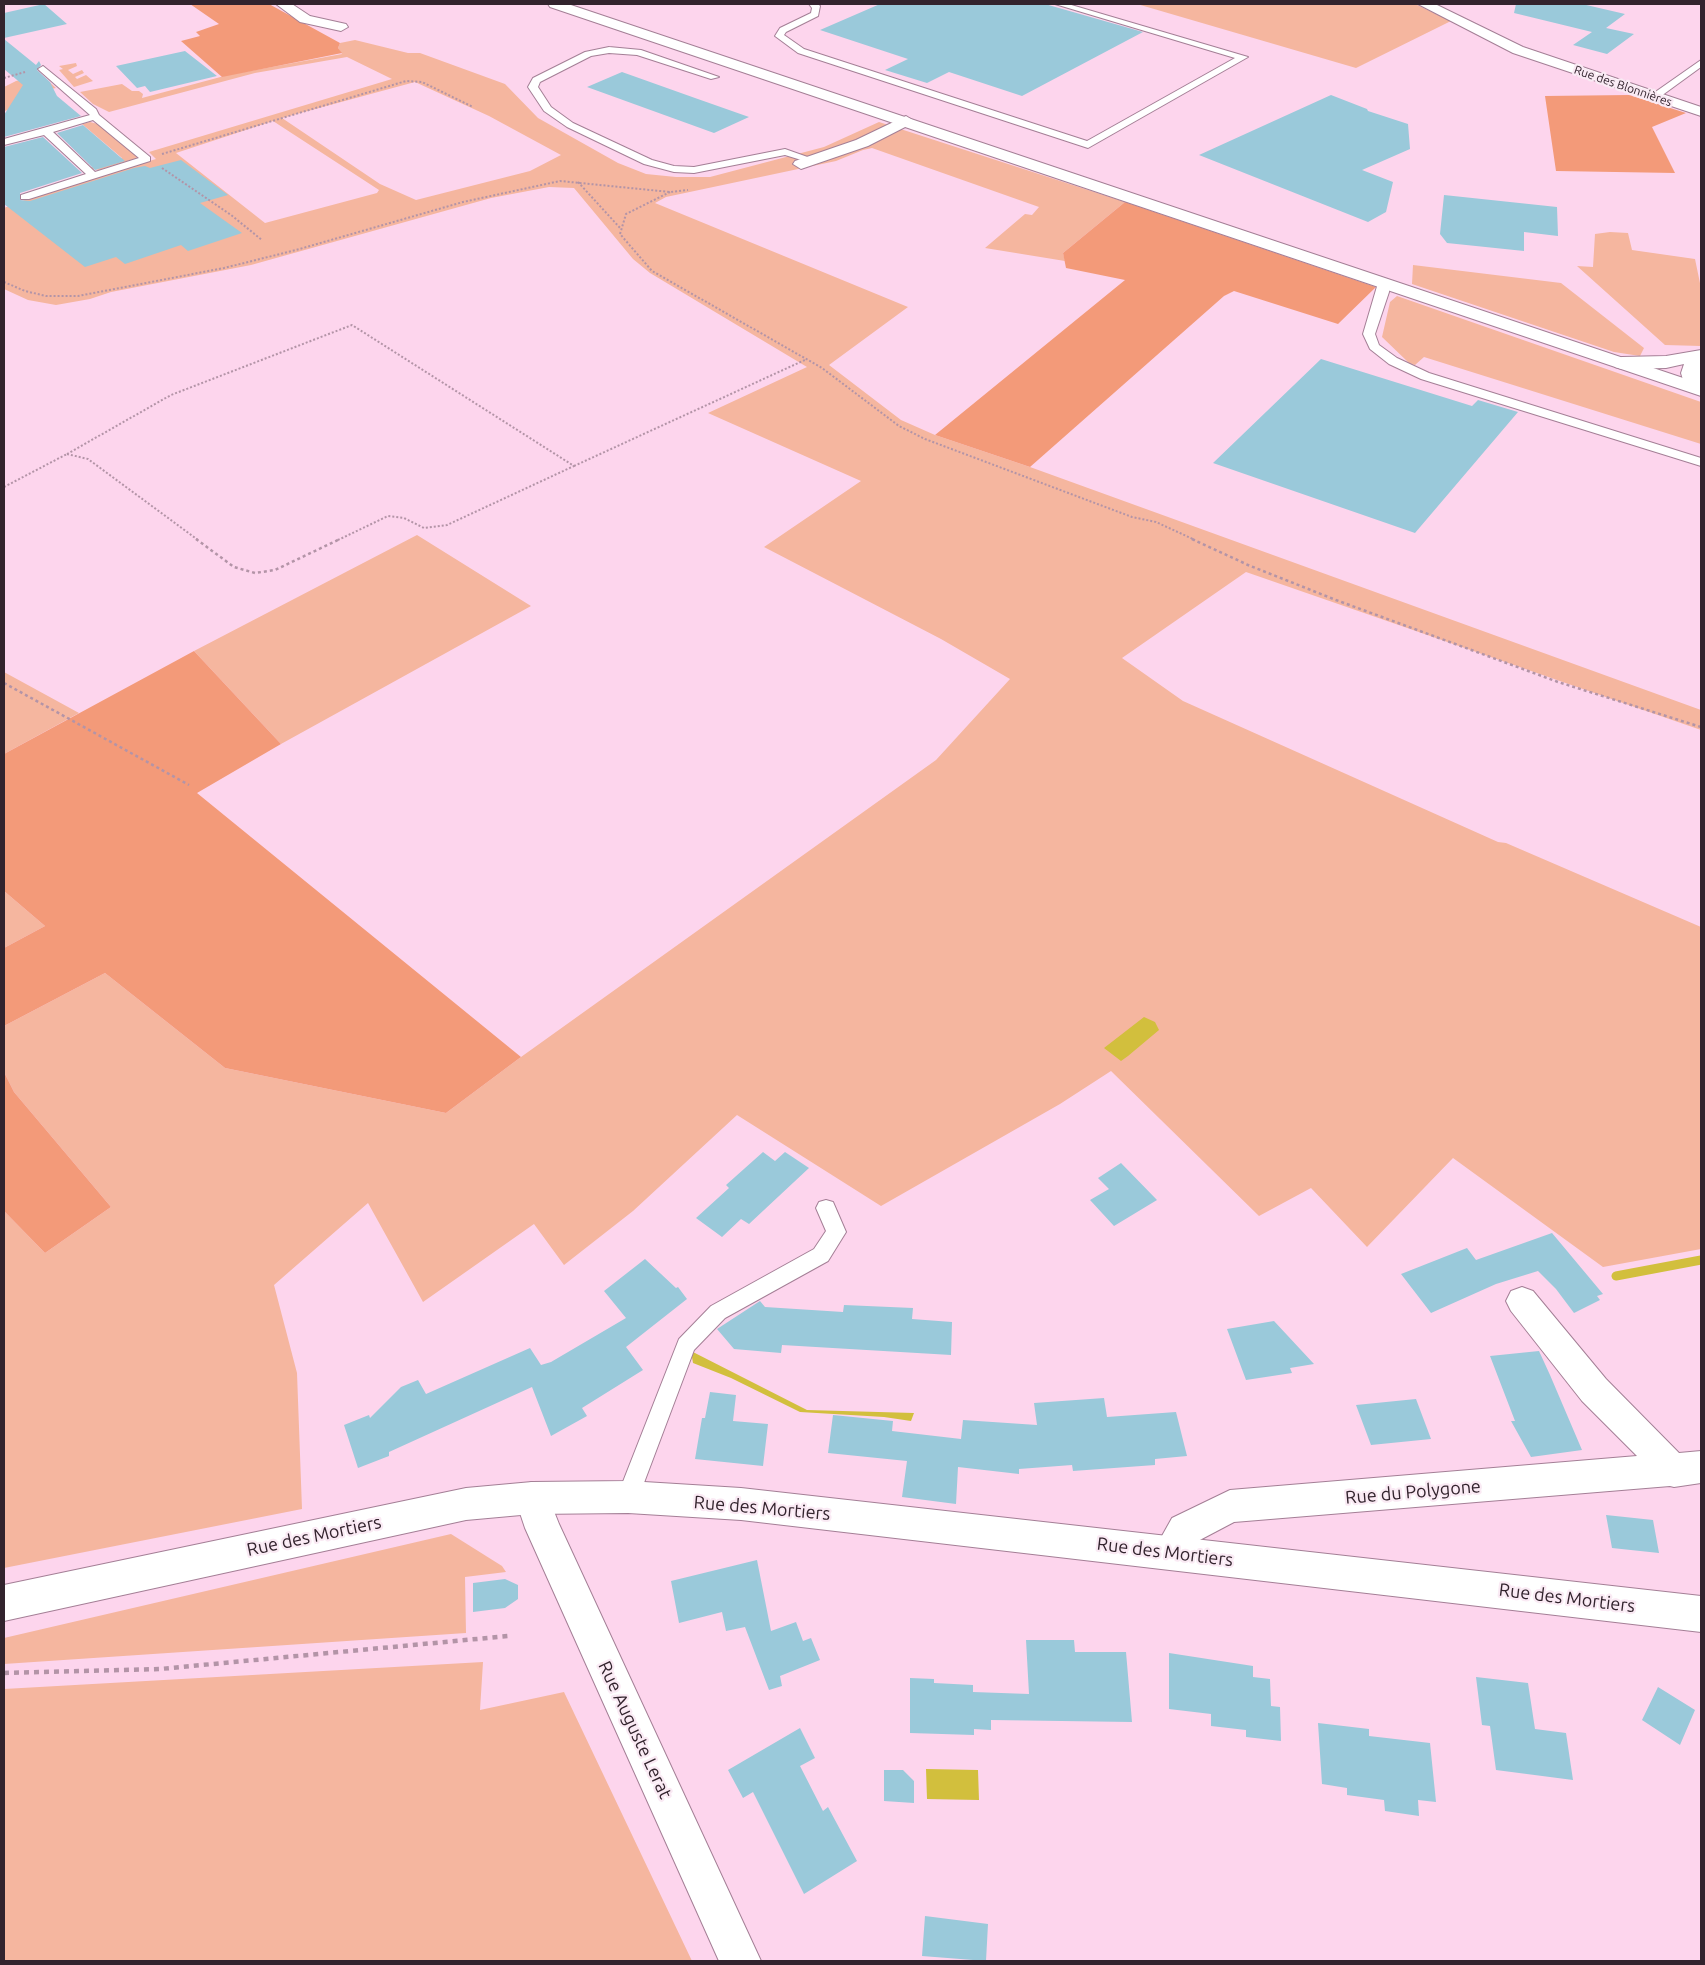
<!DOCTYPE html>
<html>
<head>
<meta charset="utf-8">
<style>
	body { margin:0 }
	#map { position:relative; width:1705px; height:1965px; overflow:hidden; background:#fdd5ed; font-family:Ubuntu,sans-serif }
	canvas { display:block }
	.frame { position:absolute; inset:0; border:5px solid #32232d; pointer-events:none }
</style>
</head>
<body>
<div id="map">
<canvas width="1705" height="1965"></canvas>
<div class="frame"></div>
</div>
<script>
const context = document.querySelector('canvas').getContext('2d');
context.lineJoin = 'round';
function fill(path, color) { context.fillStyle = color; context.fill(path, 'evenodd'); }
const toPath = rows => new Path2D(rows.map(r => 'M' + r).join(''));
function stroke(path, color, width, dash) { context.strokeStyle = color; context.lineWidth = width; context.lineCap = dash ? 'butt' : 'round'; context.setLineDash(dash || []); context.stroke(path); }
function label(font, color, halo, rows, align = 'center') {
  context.font = font + ' Ubuntu,sans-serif'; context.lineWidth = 4.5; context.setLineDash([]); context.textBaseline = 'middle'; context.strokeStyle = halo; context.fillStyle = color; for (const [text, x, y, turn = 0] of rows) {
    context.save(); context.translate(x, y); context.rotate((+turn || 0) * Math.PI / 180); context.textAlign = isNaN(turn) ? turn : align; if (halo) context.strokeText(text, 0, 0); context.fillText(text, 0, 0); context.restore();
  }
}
fill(toPath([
	[1137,4,1415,4,1451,21,1356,68],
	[355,40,408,53,420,53,505,84,538,118,618,163,646,174,676,177,710,177,824,147,879,122,1125,202,1063,253,1065,261,985,248,1025,214,1032,215,1039,207,872,148,863,150,836,161,666,197,655,203,908,307,829,365,901,420,935,435,1030,467,1701,710,1701,730,1246,572,1122,658,1183,701,1498,842,1506,843,1701,927,1701,1249,1603,1267,1453,1158,1367,1247,1311,1188,1259,1216,1111,1071,1060,1104,881,1206,737,1115,633,1211,564,1265,534,1224,423,1302,368,1203,274,1285,297,1373,302,1509,4,1568,4,1211,45,1253,111,1207,14,1092,4,1072,4,1026,105,973,225,1068,446,1113,521,1057,936,760,1010,679,941,639,764,547,861,481,708,413,807,367,650,273,633,259,574,188,549,187,491,198,251,265,111,292,90,299,56,305,28,300,4,289,4,208,30,198,156,159,149,152,392,79,347,57,255,73,109,112,93,104,80,92,122,84,132,91,139,91,143,94,142,98,228,75,342,54,338,48,340,43],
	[415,82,489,116,561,155,530,171,416,200,380,184,282,118],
	[273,121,379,190,377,193,265,223,176,153],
	[76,63,77,66,68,70,73,74,82,70,84,73,75,77,77,79,86,75,93,81,74,87,59,70,63,69,59,66],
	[38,76,46,79,56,88,32,93,57,98,4,111,4,87,16,81],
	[90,122,98,124,136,155,137,158,99,170,89,168,122,158,82,124],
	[1610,232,1628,233,1632,250,1695,259,1701,288,1701,346,1665,345,1577,266,1593,267,1595,234],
	[1413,265,1561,283,1644,348,1640,356,1614,352,1412,284],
	[1397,296,1701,402,1701,444,1424,357,1415,365,1409,363,1382,337,1390,302],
	[417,535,531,606,281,744,194,651],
	[4,672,79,713,4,754],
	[4,891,45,926,4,948],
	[451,1534,502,1566,506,1572,465,1577,466,1633,4,1664,4,1638],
	[483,1662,480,1710,564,1692,692,1961,4,1961,4,1689]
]), '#f5b69f');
fill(toPath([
	[190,4,269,4,340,43,338,48,342,53,222,77,181,41,200,36,196,32,219,24],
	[1629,95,1686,113,1652,127,1675,173,1556,171,1545,96],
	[1125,202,1376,287,1338,324,1234,291,1224,296,1030,467,935,435,1125,280,1066,268,1063,253],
	[194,651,281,744,197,793,521,1057,446,1113,225,1068,105,973,4,1026,4,948,45,926,4,891,4,754],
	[4,1072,14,1092,111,1207,45,1253,4,1211]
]), '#f39a79');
fill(toPath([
	[1144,1017,1155,1022,1159,1030,1128,1056,1121,1061,1104,1048],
	[691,1351,807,1410,914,1413,911,1421,884,1417,800,1412,731,1378,693,1363],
	[926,1769,978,1770,979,1800,927,1799]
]), '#d2bf3d');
stroke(toPath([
	[1616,1276,1701,1260]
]), '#d2bf3d', 9);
fill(toPath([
	[44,4,67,24,4,38,4,13],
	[880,4,1045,4,1143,32,1022,96,949,72,927,83,885,70,908,59,820,30],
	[1516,4,1582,4,1625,14,1606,28,1634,34,1607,54,1573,45,1592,32,1514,13],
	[4,39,36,65,39,61,41,65,37,70,50,82,57,96,81,116,4,137,4,115,23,85,4,69],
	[185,51,217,76,150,92,145,86,137,88,116,66],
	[622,72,695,98,749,117,714,133,587,87],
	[1331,95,1367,109,1368,111,1408,124,1410,149,1362,170,1393,182,1386,212,1368,222,1199,155],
	[83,125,119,156,125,161,95,170,57,133],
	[43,137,82,173,20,193,20,200,30,201,134,168,145,166,150,168,181,160,228,195,200,203,242,233,188,251,181,245,125,264,116,257,85,267,4,204,4,147],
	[1444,195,1557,207,1558,236,1524,232,1524,251,1447,243,1440,234],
	[1321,359,1472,406,1478,400,1518,412,1415,533,1213,463],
	[763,1152,775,1161,785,1152,809,1168,749,1224,741,1219,722,1237,696,1218,729,1188,726,1185],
	[1121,1163,1157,1200,1114,1226,1090,1200,1109,1189,1098,1178],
	[1552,1233,1603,1294,1597,1296,1600,1300,1574,1313,1556,1289,1538,1271,1496,1284,1431,1313,1401,1274,1467,1248,1476,1260],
	[645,1259,676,1288,678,1287,687,1299,626,1347,643,1370,582,1408,587,1416,551,1436,532,1387,389,1452,389,1456,358,1468,344,1425,369,1415,370,1418,401,1387,418,1380,426,1394,530,1348,541,1365,551,1362,626,1318,604,1291],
	[760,1301,765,1307,843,1312,844,1305,913,1308,912,1319,952,1322,951,1355,782,1345,781,1353,734,1349,717,1329],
	[1274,1321,1314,1364,1290,1368,1292,1373,1246,1380,1227,1329],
	[1539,1351,1550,1375,1582,1450,1531,1457,1511,1421,1515,1421,1490,1356],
	[710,1392,736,1395,733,1421,768,1424,763,1466,695,1459,702,1418,705,1418],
	[1104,1398,1107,1417,1176,1412,1187,1456,1155,1459,1155,1465,1073,1471,1072,1465,1019,1469,1019,1474,958,1467,956,1504,902,1497,907,1461,828,1453,833,1415,893,1421,892,1431,961,1439,963,1420,1037,1425,1034,1403],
	[1416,1399,1431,1439,1371,1445,1356,1405],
	[1606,1515,1653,1520,1659,1553,1612,1548],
	[757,1560,771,1631,796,1622,803,1641,811,1638,820,1660,780,1676,782,1686,769,1690,745,1627,726,1631,722,1612,679,1623,671,1581],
	[505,1579,518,1585,518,1599,505,1608,473,1612,473,1583],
	[1026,1640,1074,1640,1075,1652,1126,1652,1132,1722,991,1720,991,1730,974,1729,974,1735,910,1733,910,1678,934,1679,934,1683,973,1685,973,1692,1029,1694],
	[1169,1653,1253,1666,1253,1677,1270,1679,1271,1706,1280,1707,1281,1741,1246,1737,1246,1730,1211,1726,1211,1714,1169,1709],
	[1476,1677,1528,1683,1535,1729,1566,1733,1573,1780,1496,1770,1490,1726,1482,1725],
	[1658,1687,1695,1710,1680,1745,1642,1720],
	[1318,1723,1369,1729,1369,1736,1430,1743,1436,1802,1418,1800,1419,1816,1385,1811,1384,1800,1347,1795,1347,1788,1322,1784],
	[800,1728,815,1758,800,1766,823,1811,828,1807,857,1861,804,1894,753,1792,743,1798,728,1770],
	[884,1770,903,1770,914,1781,914,1803,884,1801],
	[925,1916,988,1924,986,1961,922,1956]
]), '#9ac9da');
const lane = toPath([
	[809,4,818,4,820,6,818,16,786,32,784,35,804,49,1087,141,1235,58,1055,4,1068,4,1248,57,1088,148,798,53,775,36,780,28,811,13,812,8,809,4],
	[609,47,641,50,719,77,711,79,637,55,609,53,591,56,540,82,538,87,551,107,573,123,652,160,674,166,694,167,785,149,816,160,811,163,785,155,694,173,674,172,644,164,567,127,544,111,528,87,533,78,585,52,609,47],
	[1701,60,1701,67,1657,99,1651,99,1651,95,1701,60],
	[43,66,96,109,99,115,150,157,150,161,29,199,21,199,21,195,86,174,44,135,4,145,4,139,90,115,40,71,38,69,43,66],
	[93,120,139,158,95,172,53,132,93,120],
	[1384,280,1390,283,1389,292,1375,334,1379,345,1397,358,1429,373,1701,458,1701,466,1421,379,1389,364,1370,349,1363,334,1378,283,1384,280],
	[826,1200,833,1202,846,1232,828,1261,725,1318,694,1350,636,1504,628,1507,620,1504,617,1497,679,1339,711,1306,814,1249,826,1231,816,1208,819,1202,826,1200]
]);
const street = toPath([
	[276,4,292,4,310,16,346,24,348,27,341,31,300,22,276,4],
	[1418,4,1435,4,1523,47,1701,107,1701,116,1513,53,1418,4],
	[906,116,914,121,911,124,868,146,801,169,793,164,795,161,856,140,906,116],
	[1701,350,1701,393,1694,391,1683,380,1681,373,1684,364,1666,368,1622,369,1615,367,1613,363,1615,359,1622,357,1666,356,1701,350],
	[1522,1287,1533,1291,1606,1379,1679,1453,1701,1451,1701,1483,1674,1487,1670,1486,1234,1522,1196,1542,1184,1564,1171,1569,1158,1564,1153,1552,1172,1518,1230,1490,1637,1456,1582,1401,1511,1311,1506,1301,1511,1291,1522,1287],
	[532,1482,544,1486,559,1524,761,1961,719,1961,525,1528,515,1498,520,1486,532,1482]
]);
const secondary = toPath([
	[548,4,568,4,1701,384,1701,396,550,7,548,4],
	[628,1481,741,1488,1701,1596,1701,1632,741,1520,628,1513,532,1514,466,1520,4,1621,4,1585,466,1488,532,1482,628,1481]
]);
stroke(lane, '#a47f96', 2);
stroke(street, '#a47f96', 2);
stroke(secondary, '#a47f96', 2);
stroke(toPath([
	[4,71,4,73],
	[4,78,25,72],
	[162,154,406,81,422,82,473,107],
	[162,168,231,215,262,240],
	[578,182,621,229],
	[670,192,626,214,620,234,652,271,822,368,899,426,925,439,1132,517,1156,522,1195,540],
	[4,282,25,291,46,296,78,296,224,268,296,250,463,202,560,181,670,192,688,190],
	[67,454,88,459,198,540],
	[67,454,171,395,352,325,574,466,447,525,424,528,404,518,388,516,338,540],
	[574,466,807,359],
	[4,487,67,454]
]), '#b394a7', 2, [2, 2]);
stroke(toPath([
	[196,539,234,567,255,573,275,570,340,539],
	[1192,539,1248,565,1336,600,1558,682,1701,727],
	[4,683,189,785]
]), '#b394a7', 2.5, [3, 3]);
stroke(toPath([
	[4,1673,160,1669,508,1636]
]), '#b394a7', 4.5, [5, 5]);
fill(lane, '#fff');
fill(street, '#fff');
fill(secondary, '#fff');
label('12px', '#32232d', '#faeaf4', [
	["Rue des Blonnières",1623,86,19]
]);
label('18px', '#32232d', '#faeaf4', [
	["Rue du Polygone",1413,1492,-5],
	["Rue des Mortiers",762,1508,5],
	["Rue des Mortiers",314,1536,-12],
	["Rue des Mortiers",1165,1552,7],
	["Rue des Mortiers",1567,1598,7],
	["Rue Auguste Lerat",635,1730,65]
]);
</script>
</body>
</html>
